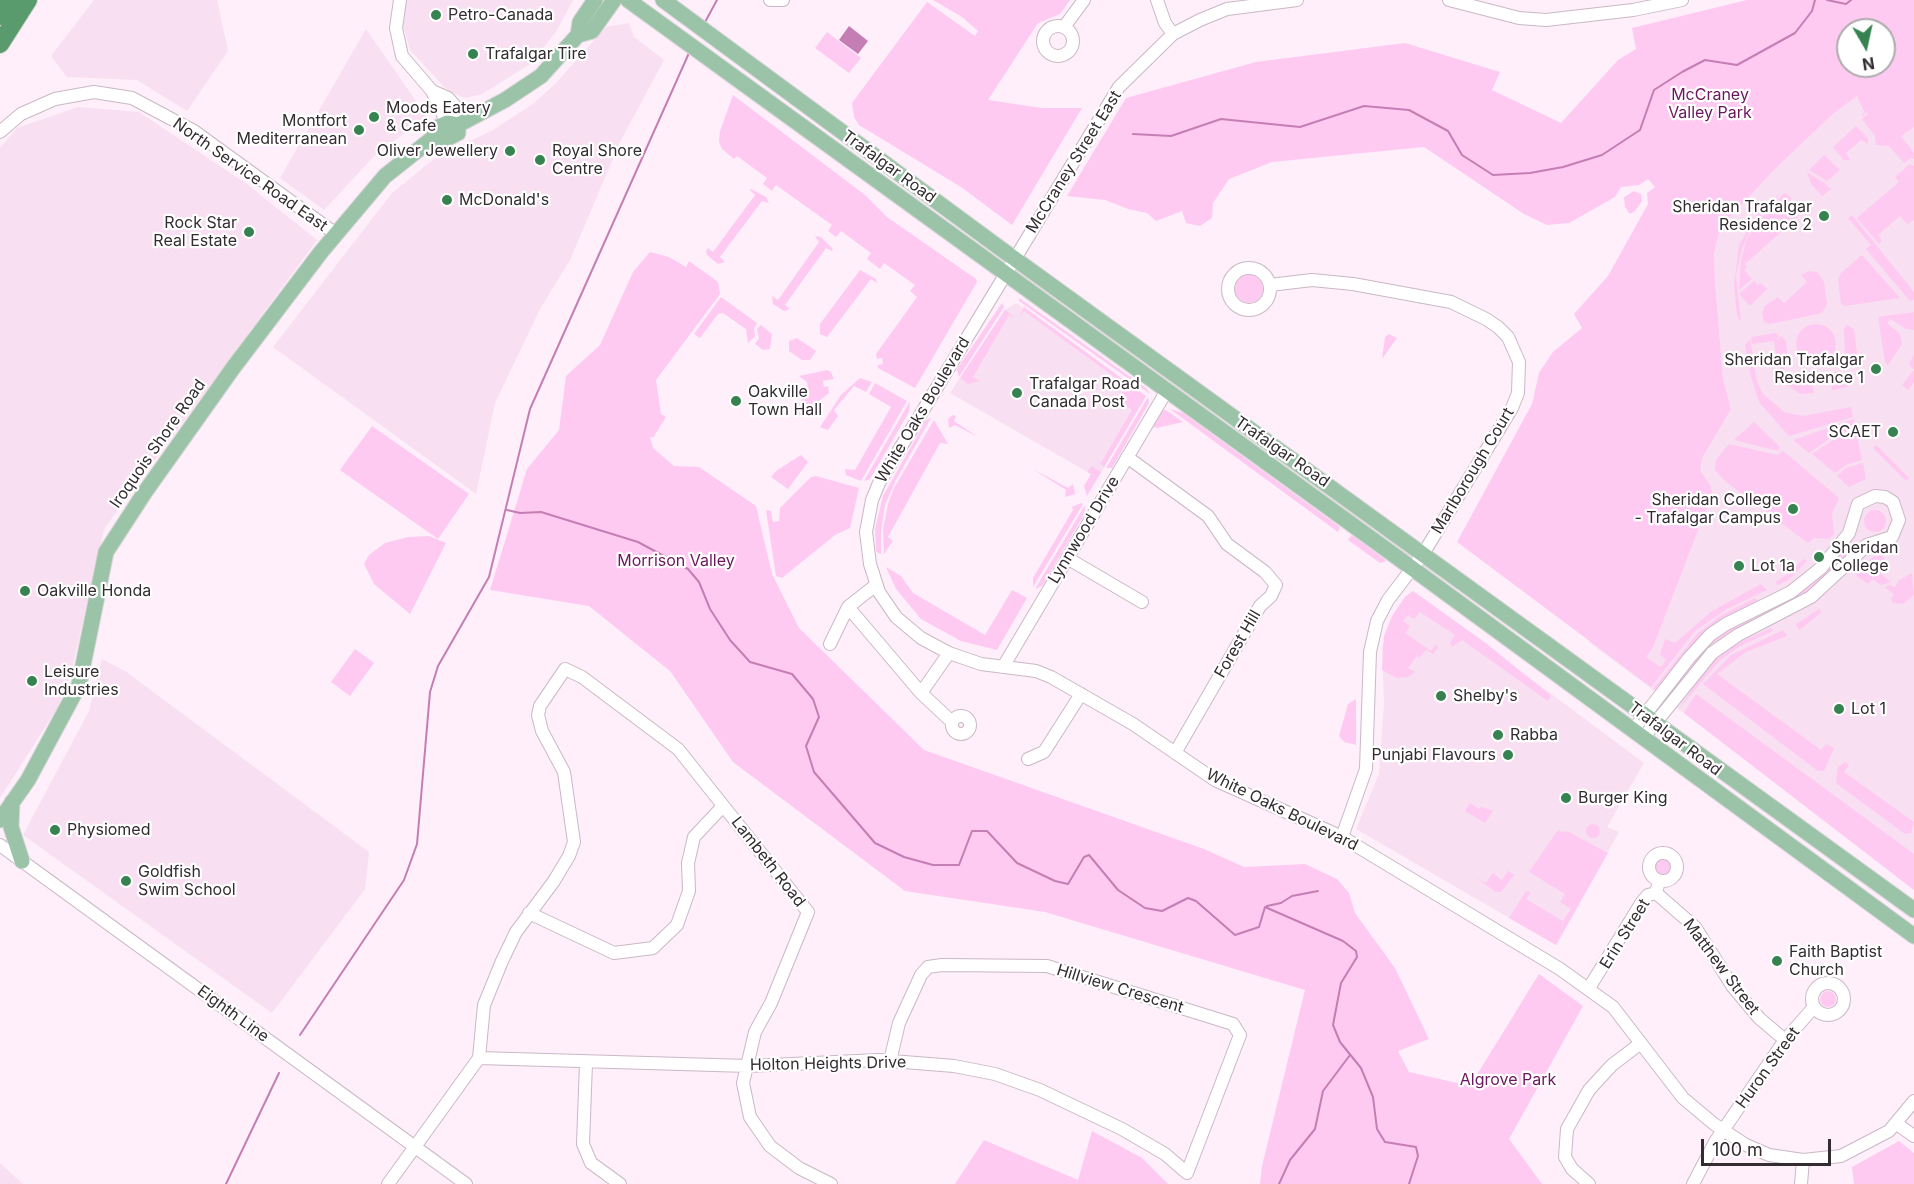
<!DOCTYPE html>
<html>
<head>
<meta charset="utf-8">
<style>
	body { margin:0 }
	#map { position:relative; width:1914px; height:1184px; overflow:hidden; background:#feeffa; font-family:Inter,sans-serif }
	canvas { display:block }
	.north { position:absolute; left:1836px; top:18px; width:60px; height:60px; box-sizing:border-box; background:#fff; border:2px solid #adabad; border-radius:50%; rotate:171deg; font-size:16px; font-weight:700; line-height:24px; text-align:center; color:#332c31 }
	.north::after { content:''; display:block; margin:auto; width:21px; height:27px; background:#368250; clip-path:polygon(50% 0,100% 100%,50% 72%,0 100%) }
	.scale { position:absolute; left:1701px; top:1139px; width:130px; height:27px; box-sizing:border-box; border:3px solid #332c31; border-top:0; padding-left:8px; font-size:18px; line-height:21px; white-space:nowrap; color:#332c31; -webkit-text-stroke:4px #fff; paint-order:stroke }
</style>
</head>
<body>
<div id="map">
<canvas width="1914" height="1184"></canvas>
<div class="north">N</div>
<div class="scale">100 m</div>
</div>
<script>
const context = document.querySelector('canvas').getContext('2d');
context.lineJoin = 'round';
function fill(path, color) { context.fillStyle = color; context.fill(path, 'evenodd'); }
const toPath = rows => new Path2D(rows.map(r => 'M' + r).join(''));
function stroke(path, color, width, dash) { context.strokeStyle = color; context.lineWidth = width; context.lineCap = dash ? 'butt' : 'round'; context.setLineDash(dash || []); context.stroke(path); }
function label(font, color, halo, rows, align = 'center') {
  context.font = font + ' Inter,sans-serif'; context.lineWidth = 4.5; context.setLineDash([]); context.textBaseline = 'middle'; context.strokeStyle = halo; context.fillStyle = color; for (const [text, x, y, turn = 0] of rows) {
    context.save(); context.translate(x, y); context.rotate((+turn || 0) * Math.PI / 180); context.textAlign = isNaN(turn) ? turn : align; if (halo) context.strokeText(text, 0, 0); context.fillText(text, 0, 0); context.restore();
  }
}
fill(toPath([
	[94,0,217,0,228,51,187,111,137,80,67,77,51,56],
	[407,0,573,0,557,30,532,63,482,94,465,98,447,90,410,50,402,21],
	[629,23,634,37,664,60,620,142,570,260,540,309,495,403,476,494,273,347,392,193,435,158,493,130,533,104,556,83,606,27],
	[366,29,427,117,377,153,324,210,280,178],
	[1914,90,1914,890,1684,713,1589,642,1640,573,1682,483,1731,409,1723,378,1715,281,1714,254,1721,227,1775,169,1833,114,1857,96],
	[78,107,139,112,248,185,317,240,104,529,72,669,58,707,0,798,0,148,17,128],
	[1016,303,1146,396,1098,478,950,393,1005,310],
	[1413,591,1644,763,1607,827,1619,832,1556,945,1356,829,1379,774,1384,703,1382,646,1405,597],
	[102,659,125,671,369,852,365,889,272,1013,23,835,89,711],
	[0,1163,23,1184,0,1184]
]), '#f8dff1');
fill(toPath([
	[933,0,1070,0,1060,14,1038,23,988,100,1042,108,1082,108,1012,225,961,187,859,125,854,117,852,103,927,2,975,36,978,31,962,17],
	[1747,0,1914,0,1914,127,1901,136,1914,153,1914,159,1911,158,1904,163,1889,146,1876,145,1875,136,1862,119,1868,114,1866,112,1862,117,1864,111,1857,96,1833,114,1775,169,1721,227,1714,253,1715,281,1723,378,1731,409,1702,458,1700,470,1711,487,1712,494,1653,647,1646,657,1659,666,1662,666,1666,660,1660,654,1665,639,1675,643,1712,611,1761,584,1767,590,1727,609,1695,631,1651,687,1457,542,1532,404,1539,373,1553,352,1582,328,1574,314,1608,276,1648,204,1647,193,1655,187,1648,179,1639,185,1621,187,1615,197,1569,223,1547,225,1524,214,1424,147,1272,162,1229,179,1213,203,1212,218,1200,226,1186,223,1182,211,1156,221,1147,213,1128,209,1105,200,1067,196,1126,98,1256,62,1405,43,1500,72,1492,90,1561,123,1618,60,1636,49,1632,28],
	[1848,30,1884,30,1884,66,1848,66],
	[827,32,861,58,849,73,815,48],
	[733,95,865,195,887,217,976,279,977,282,915,388,878,368,878,365,883,364,882,358,877,359,876,354,917,297,910,291,915,285,884,263,880,269,867,259,871,253,841,231,836,237,828,231,832,225,776,185,772,191,763,184,767,178,737,156,734,159,722,149,719,142,720,131],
	[1856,126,1868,138,1868,144,1861,140,1846,153,1850,160,1844,160,1833,147],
	[1824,155,1840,170,1827,181,1809,170],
	[1910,164,1914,166,1914,220,1907,224,1900,216,1878,235,1882,241,1879,244,1857,218,1899,182,1895,177],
	[1807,172,1826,184,1831,189,1822,196,1811,184],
	[751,189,766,197,769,203,762,201,720,257,725,262,718,264,707,255,706,251,708,248,713,252,755,195,750,190],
	[1634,191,1641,194,1642,201,1635,211,1630,214,1625,207,1624,197],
	[1781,193,1755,222,1742,248,1736,275,1741,322,1737,315,1734,285,1739,245,1760,210],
	[1784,193,1792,198,1787,203,1792,209,1797,204,1803,212,1745,264,1747,267,1744,270,1752,279,1739,290,1741,261,1746,241,1758,222],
	[1852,215,1914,292,1914,300,1910,301,1866,249,1871,245,1848,218],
	[815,236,821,237,833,249,832,251,826,248,785,305,790,309,784,311,773,304,772,296,778,300,819,242],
	[650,252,669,257,686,267,689,261,718,282,720,294,656,380,661,414,666,417,653,438,650,436,653,448,674,466,699,467,756,506,772,574,799,628,924,750,1204,849,1244,867,1305,864,1337,879,1349,893,1355,913,1395,968,1429,1039,1398,1051,1409,1072,1470,1086,1539,974,1583,1006,1509,1139,1542,1184,1260,1184,1262,1166,1305,990,1045,912,905,891,733,762,670,671,589,606,490,590,527,469,559,430,566,376,600,345,633,272],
	[1862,255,1900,298,1845,306,1841,304,1838,280,1841,273],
	[860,270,876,279,877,283,871,279,827,337,820,334,820,324],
	[1809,271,1817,272,1824,282,1827,304,1822,313,1770,324,1764,322,1762,314,1765,306,1778,297,1784,303,1807,282,1801,275],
	'1235 289a14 14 0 1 1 28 0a14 14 0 1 1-28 0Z',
	[1754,281,1758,285,1761,283,1767,289,1750,306,1739,294],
	[721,297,757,323,754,329,755,336,748,343,746,329,723,313,718,314,700,338,694,334],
	[1019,298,1146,388,1150,394,1019,301],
	[1229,300,1242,311,1265,311,1259,314,1244,316,1230,308,1226,302],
	[1002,303,1004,307,959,377,957,369],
	[1024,307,1146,396,1104,467,1095,459,1101,463,1132,410,1126,406,1122,393,1127,386,1024,311,1019,317],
	[1005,310,1016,318,1009,315,973,377,980,381,968,384,960,378],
	[1914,312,1914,330,1906,329,1891,319,1887,323,1900,334,1902,344,1888,365,1885,362,1878,317],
	'1796 344a20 20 0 1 1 40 0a20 20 0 1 1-40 0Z',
	[761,325,772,334,770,349,763,350,755,344,759,338,757,329],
	[1847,325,1854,329,1859,369,1845,360,1844,328],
	[1776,333,1779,336,1775,340,1782,336,1786,342,1788,359,1784,366,1786,375,1796,382,1811,380,1814,393,1800,394,1780,380,1774,341,1752,344,1751,337],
	[1389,334,1397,338,1382,359,1385,337],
	[797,338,816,351,810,360,802,360,789,351,789,341],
	[1750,339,1757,382,1763,394,1784,412,1803,416,1851,407,1853,417,1789,436,1759,402,1751,377,1745,345],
	[1914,354,1914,382,1908,390,1902,385,1914,370,1909,364],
	[827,370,831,372,834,379,823,381,824,387,828,386,829,393,801,416,794,411,808,391,807,382,799,376],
	[1836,371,1850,383,1847,387,1832,390,1830,376],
	[860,378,872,382,866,392,854,386,834,410,838,416,828,430,820,427,841,395],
	[875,383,907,401,861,481,846,475,845,469,855,470,891,407,869,394],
	[1148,397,1149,403,1112,468,1106,468],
	[910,401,909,412,870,479,864,481],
	[1170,409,1183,413,1340,527,1338,532],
	[1166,410,1183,422,1157,428,1150,425,1161,411],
	[953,415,956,416,954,421,978,437,955,425,949,428,948,419],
	[931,418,896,480,885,505,881,532,881,554,878,553,876,551,875,529,883,496,926,420],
	[1854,419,1856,429,1835,435,1809,453,1793,440],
	[934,420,948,444,940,443,888,537,893,541,884,554,883,529,888,504,894,488],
	[1754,422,1780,447,1778,451,1734,440],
	[372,426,469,494,438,539,340,470],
	[1856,432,1862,460,1846,465,1835,473,1812,454,1836,438],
	[1729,444,1777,455,1783,451,1839,498,1832,513,1834,534,1829,539,1814,538,1808,543,1725,481,1715,470,1716,460],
	[1876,445,1909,478,1906,481,1873,448],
	[801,455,808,462,788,489,771,477,776,471],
	[1863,463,1866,479,1849,487,1837,476,1846,468],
	[1092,466,1101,472,1087,496,1084,486,1091,474,1087,472],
	[1033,469,1068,488,1073,484,1075,494,1065,497,1066,490],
	[816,476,859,488,850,528,835,535,782,578,776,576,766,510,771,511,773,522,779,521,780,508,811,477],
	[1081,503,1083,504,1033,587,1033,578,1073,510,1072,507],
	[1085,505,1085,513,1042,586,1035,589],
	'1864 521a11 11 0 1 1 22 0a11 11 0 1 1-22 0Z',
	[1352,535,1386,560,1384,562,1380,563,1348,540],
	[429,536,446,543,410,614,374,584,364,564,369,555,385,543,408,537],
	[1852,541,1857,546,1806,596,1787,605,1788,599,1815,579],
	[1882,555,1885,560,1881,565,1881,574,1891,582,1881,585,1872,579,1868,584,1857,576,1856,573,1873,557],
	[1804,559,1807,561,1788,580,1778,585,1775,582,1788,574],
	[886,567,901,576,913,593,985,635,1012,590,1027,598,997,650,961,641,921,619,896,589],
	[1912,573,1914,595,1903,604,1893,603,1891,599,1894,594,1885,587,1889,585,1895,587,1898,581],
	[1413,591,1487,644,1551,696,1548,701,1462,640,1452,647,1450,643,1455,635,1420,612,1414,619,1408,615,1403,621,1410,626,1405,633,1431,651,1436,644,1438,648,1433,654,1426,650,1419,658,1417,656,1408,668,1415,672,1408,677,1397,678,1382,670,1384,636,1392,616,1405,597],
	[1755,598,1760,604,1700,637,1656,691,1653,689,1697,634,1720,616],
	[1774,606,1774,610,1741,626,1721,640,1677,688,1674,686,1703,647,1718,633],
	[1819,609,1822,612,1799,630,1796,624],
	[1771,628,1773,631,1740,646,1719,661,1678,710,1707,667,1717,658,1738,643],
	[1783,630,1787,636,1746,652,1717,674,1821,750,1826,744,1834,748,1824,771,1818,771,1703,684,1731,655],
	[355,649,374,663,350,696,331,682],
	[1696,694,1914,854,1914,890,1684,713],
	[1356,699,1356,745,1344,742,1339,736,1348,704],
	[1845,762,1849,765,1844,772,1914,822,1911,833,1905,834,1836,783,1838,767],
	[1470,803,1479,809,1481,807,1493,811,1485,823,1465,811],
	'1586 831a7 7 0 1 1 14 0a7 7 0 1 1-14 0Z',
	[1558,830,1562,832,1567,831,1608,853,1556,945,1509,918,1526,891,1530,892,1526,899,1563,921,1571,909,1560,902,1565,894,1529,872],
	'1655 867a8 8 0 1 1 16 0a8 8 0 1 1-16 0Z',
	[1508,871,1514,875,1501,892,1496,892,1476,878,1486,883,1493,873,1502,880],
	'1820 999a8 8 0 1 1 16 0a8 8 0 1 1-16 0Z',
	[1092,1131,1142,1158,1168,1184,955,1184,984,1140,1078,1180],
	[1899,1141,1914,1153,1914,1184,1854,1184,1852,1167]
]), '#ffcaf1');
fill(toPath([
	[849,26,868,41,858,54,839,40]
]), '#c47eb4');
stroke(toPath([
	[1827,0,1846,4,1851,0],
	[704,24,717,0],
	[1133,134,1171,136,1221,119,1300,127,1364,106,1409,110,1448,131,1462,155,1493,175,1530,173,1563,167,1602,155,1640,130,1654,90,1682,72,1705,60,1737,65,1795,33,1812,11,1815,0],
	[507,510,520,513,541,512,638,542,688,569,699,582,710,609,730,640,750,662,792,674,813,699,819,717,806,746,814,772,875,843,904,857,933,865,959,865,972,831,987,831,1017,863,1055,881,1068,884,1084,857,1089,855,1118,890,1145,908,1162,911,1188,898,1196,901,1235,935,1259,927,1265,907,1343,941,1356,951,1357,957,1341,983,1333,1025,1340,1042,1361,1068,1373,1097,1377,1129,1385,1142,1416,1147,1418,1156,1409,1184],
	[1267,906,1281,903,1292,896,1318,891],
	[300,1035,404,880,417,844,430,692,438,666,489,577,530,409,689,53],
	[226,1184,279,1073],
	[1279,1184,1290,1160,1315,1129,1323,1091,1350,1055]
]), '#c47eb4', 2);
const minor = toPath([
	[400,0,396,28,402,56,432,91,444,117,457,125],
	[770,0,783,0],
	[1157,0,1165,23,1173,34],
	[1297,0,1227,9,1200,20,1173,34,1119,87,879,483,872,500,866,532,870,564,879,592,896,617,921,638,949,653,981,664,1036,671,1051,677,1133,724,1215,780,1342,837,1560,969,1613,1007,1683,1098,1714,1124,1746,1145,1769,1155,1803,1160,1841,1156,1889,1131,1914,1101],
	[1449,0,1519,18,1546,20,1633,10,1682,0],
	'1043 41a15 15 0 1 1 30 0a15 15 0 1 1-30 0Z',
	[1064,27,1084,0],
	[432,91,448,98,456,107,458,125],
	[0,132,21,114,55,99,94,92,132,98,194,131,336,234],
	'1228 289a21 21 0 1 1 42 0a21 21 0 1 1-42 0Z',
	[1270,285,1312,280,1353,284,1451,302,1486,319,1498,327,1508,337,1519,362,1518,393,1512,408,1423,554,1388,600,1377,621,1370,652,1366,769,1342,837],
	[1127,457,1208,516,1227,544,1265,572,1276,585,1271,596,1260,606,1175,753],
	[1067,558,1142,602],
	[848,607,921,693,952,722],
	[830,644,848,607,876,585],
	[1003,667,1166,392],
	[921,693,949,653],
	'952 725a9 9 0 1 1 18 0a9 9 0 1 1-18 0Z',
	[1633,730,1689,658,1710,635,1726,624,1791,592,1821,568,1849,533,1858,504,1875,496,1885,497,1893,502,1899,520,1892,537,1867,545,1811,597,1738,635,1712,653,1644,737],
	[1028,759,1044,752,1081,694],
	[0,845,466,1184],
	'1649 867a14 14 0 1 1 28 0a14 14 0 1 1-28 0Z',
	[1656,893,1695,927,1733,987,1759,1018,1785,1040],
	[529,913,614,953,653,948,677,925,689,891,688,863,694,837,723,806],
	'1812 999a16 16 0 1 1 32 0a16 16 0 1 1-32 0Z',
	[1589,988,1642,902,1648,895,1656,893,1659,881],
	[479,1058,748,1066,879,1060,954,1066,995,1074,1040,1090,1122,1129,1165,1154,1187,1173],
	[890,1061,899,1023,921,975,928,967,942,965,1047,966,1233,1024,1240,1035,1187,1173],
	[586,1063,583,1144,591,1163,620,1184],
	[1897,1124,1914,1136],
	[388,1184,479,1058,484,1005,502,961,516,932,554,881,569,856,574,842,564,772,542,731,538,715,540,706,565,669,582,677,678,749,808,912,771,1003,755,1032,743,1083,750,1117,770,1146,799,1168,831,1184],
	[1589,1184,1572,1169,1565,1157,1567,1129,1589,1090,1612,1065,1641,1043],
	[1693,1184,1715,1142,1785,1040,1814,1007],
	[1801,1184,1803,1160]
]);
const major = toPath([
	[628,0,1394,555,1914,936],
	[663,0,997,246,1914,910],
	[578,35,592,31,614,0],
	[433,138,443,141,458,133,458,125],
	[12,802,11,827,22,861],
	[0,820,28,780,79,685,106,552,145,492,233,368,321,252,385,176,433,138,436,128,447,123,458,125,505,100,541,76,578,35,580,22,595,0]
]);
const highway = toPath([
	[0,16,8,0],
	[0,44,28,0]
]);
stroke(minor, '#cab8c5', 14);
stroke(major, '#d6d5d6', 17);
stroke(highway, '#d6d5d6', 20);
stroke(minor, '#fff', 12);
stroke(major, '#9bc3a7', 15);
stroke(highway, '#599b6d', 18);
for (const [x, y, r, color] of [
	[436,15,6,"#368250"],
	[473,54,6,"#368250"],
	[374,117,6,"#368250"],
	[359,130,6,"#368250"],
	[510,151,6,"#368250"],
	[540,160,6,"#368250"],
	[447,200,6,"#368250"],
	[1824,216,6,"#368250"],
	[249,232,6,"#368250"],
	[1876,369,6,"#368250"],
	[1017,393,6,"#368250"],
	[736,401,6,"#368250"],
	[1893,432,6,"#368250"],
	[1793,509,6,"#368250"],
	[1819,557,6,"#368250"],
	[1739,566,6,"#368250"],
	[25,591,6,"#368250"],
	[32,681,6,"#368250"],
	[1441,696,6,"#368250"],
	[1839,709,6,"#368250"],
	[1498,735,6,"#368250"],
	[1508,755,6,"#368250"],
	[1566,798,6,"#368250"],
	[55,830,6,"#368250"],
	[126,881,6,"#368250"],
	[1777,961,6,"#368250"]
]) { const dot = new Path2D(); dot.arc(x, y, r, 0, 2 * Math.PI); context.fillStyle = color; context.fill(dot); stroke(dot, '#fff', 2); }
label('16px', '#332c31', '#fff', [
	["Petro-Canada",448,15],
	["Trafalgar Tire",485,54],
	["Moods Eatery",386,108],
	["& Cafe",386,126],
	["Montfort",347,121,"right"],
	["Mediterranean",347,139,"right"],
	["Oliver Jewellery",498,151,"right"],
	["Royal Shore",552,151],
	["Centre",552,169],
	["McDonald's",459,200],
	["Sheridan Trafalgar",1812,207,"right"],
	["Residence 2",1812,225,"right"],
	["Rock Star",237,223,"right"],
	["Real Estate",237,241,"right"],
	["Sheridan Trafalgar",1864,360,"right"],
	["Residence 1",1864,378,"right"],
	["Trafalgar Road",1029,384],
	["Canada Post",1029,402],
	["Oakville",748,392],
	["Town Hall",748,410],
	["SCAET",1881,432,"right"],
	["Sheridan College",1781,500,"right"],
	["- Trafalgar Campus",1781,518,"right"],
	["Sheridan",1831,548],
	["College",1831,566],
	["Lot 1a",1751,566],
	["Oakville Honda",37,591],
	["Leisure",44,672],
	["Industries",44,690],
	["Shelby's",1453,696],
	["Lot 1",1851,709],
	["Rabba",1510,735],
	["Punjabi Flavours",1496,755,"right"],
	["Burger King",1578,798],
	["Physiomed",67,830],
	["Goldfish",138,872],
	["Swim School",138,890],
	["Faith Baptist",1789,952],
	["Church",1789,970]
], 'left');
label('16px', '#6a175d', '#fff', [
	["McCraney",1710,95],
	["Valley Park",1710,113],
	["Morrison Valley",676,561],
	["Algrove Park",1508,1080]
]);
label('16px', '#332c31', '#fff', [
	["McCraney Street East",1074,162,-58],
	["Trafalgar Road",889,167,36],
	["North Service Road East",250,175,35],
	["White Oaks Boulevard",923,410,-59],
	["Iroquois Shore Road",158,444,-55],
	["Trafalgar Road",1282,452,35],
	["Marlborough Court",1473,471,-59],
	["Lynnwood Drive",1084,530,-59],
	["Forest Hill",1238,644,-60],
	["Trafalgar Road",1675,739,37],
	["White Oaks Boulevard",1282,810,26],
	["Lambeth Road",768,862,52],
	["Erin Street",1625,934,-58],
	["Matthew Street",1721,967,53],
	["Hillview Crescent",1120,989,17],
	["Eighth Line",233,1014,36],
	["Holton Heights Drive",828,1064,-1],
	["Huron Street",1768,1068,-54]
]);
</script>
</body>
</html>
